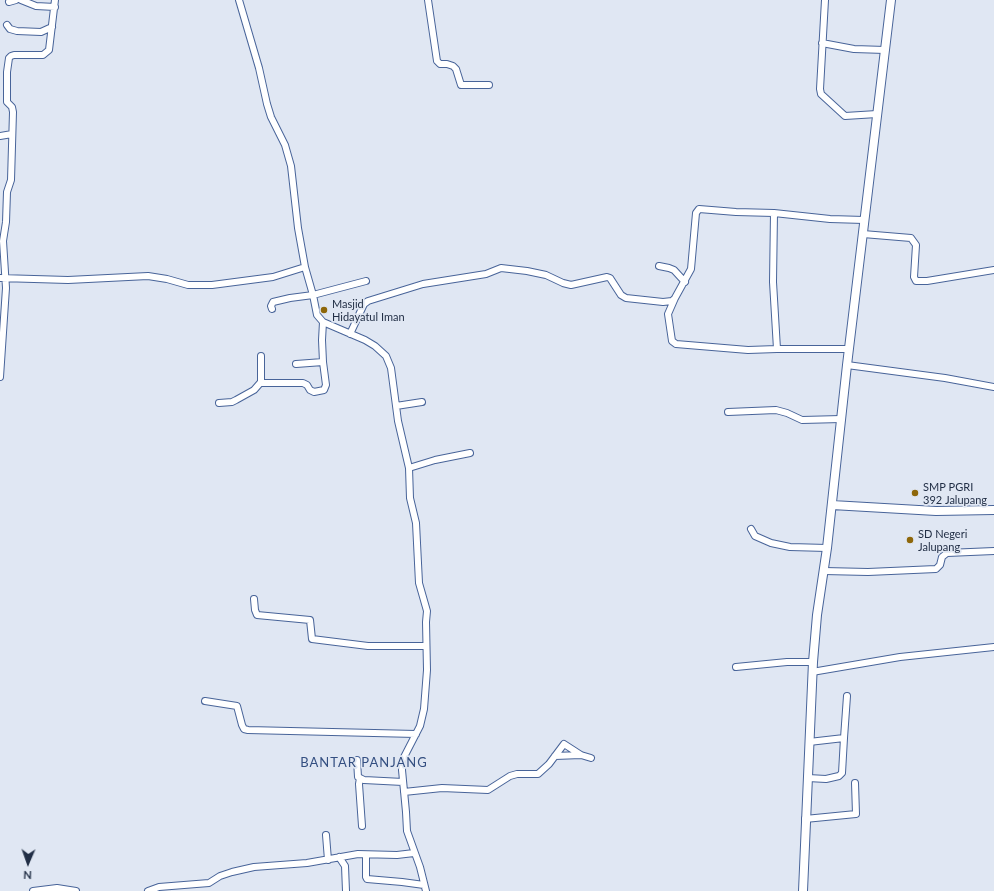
<!DOCTYPE html>
<html>
<head>
<meta charset="utf-8">
<style>
	body { margin:0 }
	#map { position:relative; width:994px; height:891px; overflow:hidden; background:#e0e7f3; font-family:Lato,sans-serif }
	canvas { display:block }
	.north { position:absolute; left:8px; top:843px; width:40px; height:40px; -webkit-text-stroke:3px #e0e7f3; paint-order:stroke; rotate:182deg; font-size:11px; font-weight:700; line-height:16px; text-align:center; color:#222f46 }
	.north::after { content:''; display:block; margin:auto; width:14px; height:18px; background:#222f46; clip-path:polygon(50% 0,100% 100%,50% 72%,0 100%) }
</style>
</head>
<body>
<div id="map">
<canvas width="994" height="891"></canvas>
<div class="north">N</div>
</div>
<script>
const context = document.querySelector('canvas').getContext('2d');
context.lineJoin = 'round';
const toPath = rows => new Path2D(rows.map(r => 'M' + r).join(''));
function stroke(path, color, width, dash) { context.strokeStyle = color; context.lineWidth = width; context.lineCap = dash ? 'butt' : 'round'; context.setLineDash(dash || []); context.stroke(path); }
function label(font, color, halo, rows, align = 'center') {
  context.font = font + ' Lato,sans-serif'; context.lineWidth = 3.5; context.setLineDash([]); context.textBaseline = 'middle'; context.strokeStyle = halo; context.fillStyle = color; for (const [text, x, y, turn = 0] of rows) {
    context.save(); context.translate(x, y); context.rotate((+turn || 0) * Math.PI / 180); context.textAlign = isNaN(turn) ? turn : align; if (halo) context.strokeText(text, 0, 0); context.fillText(text, 0, 0); context.restore();
  }
}
const minor = toPath([
	[21,0,36,6,55,7],
	[239,0,259,68,267,104,271,117,285,145,291,166,298,228,305,267,313,295,317,315,323,322,365,340,375,346,386,356,391,368,398,421,409,468,410,498,416,523,419,583,427,611,426,622,427,670,424,709,420,726,403,759,402,770,406,812,407,831,420,867,426,891],
	[428,0,437,61,440,64,447,64,453,66,456,69,461,85,489,85],
	[825,0,820,89,821,94,845,116,877,114],
	[9,2,16,0],
	[7,25,10,29,17,31,41,32,52,27],
	[822,43,854,49,885,50],
	[0,136,12,134],
	[774,213,773,282,777,349],
	[863,234,911,238,916,245,914,277,916,281,927,281,994,270],
	[659,266,669,268,674,270,685,282],
	[0,278,68,280,148,276,167,279,188,285,212,285,273,277,305,267],
	[675,298,668,314,672,341,676,344,748,350,777,349,849,349],
	[272,309,271,306,273,302,290,298,313,295,366,281],
	[350,334,364,304,368,301,423,284,486,274,501,268,527,271,546,275,563,283,571,285,607,277,610,278,621,295,626,298,663,302,672,301,675,298,691,269,696,213,699,209,736,212,774,213,830,219,864,220],
	[261,356,261,382,263,383,303,383,307,385,310,390,314,392,324,390,326,385,323,362,322,340,323,322],
	[296,364,323,362],
	[847,365,945,378,994,387],
	[0,377,6,288,3,241,6,222,7,192,11,180,13,112,12,107,7,102,7,72,9,58,11,56,14,55,43,55,49,50,55,0],
	[219,403,232,402,236,400,254,390,261,382],
	[396,406,422,402],
	[728,412,776,410,787,413,802,420,841,419],
	[409,468,435,460,470,453],
	[751,529,755,536,771,543,790,547,827,548],
	[824,571,868,572,936,569,940,565,942,557,947,553,994,551],
	[254,599,255,610,257,615,310,620,312,639,368,646,426,646],
	[736,667,787,662,813,662],
	[812,672,900,657,994,647],
	[205,701,237,706,242,725,244,729,248,730,416,734],
	[844,738,847,696],
	[555,756,581,755],
	[357,760,358,777,364,780,403,782],
	[360,778,359,784,362,826],
	[808,778,826,779,839,776,842,773,844,738,809,742],
	[404,792,442,788,488,790,510,776,517,774,538,774,549,764,564,744,581,755,591,758],
	[805,819,856,814,855,783],
	[326,835,328,860],
	[366,855,366,877,367,879,402,882,424,885],
	[339,857,345,866,346,891],
	[33,891,57,888,76,891],
	[148,891,159,887,209,883,220,876,232,872,254,867,307,863,358,854,397,855,414,853]
]);
const tertiary = toPath([
	[832,505,936,511,994,510],
	[803,891,813,662,817,615,827,548,847,365,891,0]
]);
stroke(minor, '#486499', 8);
stroke(tertiary, '#486499', 10);
stroke(minor, '#fff', 6);
stroke(tertiary, '#fff', 8);
for (const [x, y, r, color] of [
	[324,310,4,"#8e670a"],
	[915,493,4,"#8e670a"],
	[910,540,4,"#8e670a"]
]) { const dot = new Path2D(); dot.arc(x, y, r, 0, 2 * Math.PI); context.fillStyle = color; context.fill(dot); stroke(dot, '#e0e7f3', 1.5); }
label('11px', '#222f46', '#e0e7f3', [
	["Masjid",332,304],
	["Hidayatul Iman",332,317],
	["SMP PGRI",923,487],
	["392 Jalupang",923,500],
	["SD Negeri",918,534],
	["Jalupang",918,547]
], 'left');
context.letterSpacing = '1px';
label('13px', '#344f81', '#e0e7f3', [
	["BANTAR PANJANG",364,763]
]);
context.letterSpacing = '0px';
</script>
</body>
</html>
